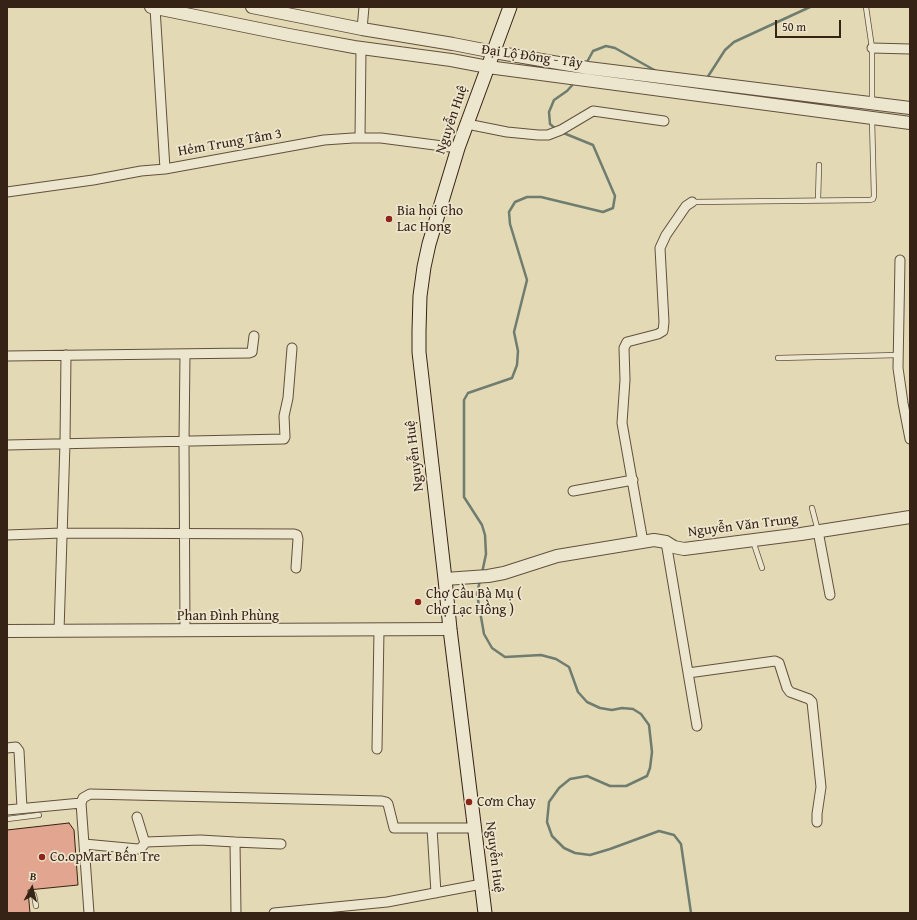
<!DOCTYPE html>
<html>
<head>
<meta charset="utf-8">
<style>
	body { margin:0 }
	#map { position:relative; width:917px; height:920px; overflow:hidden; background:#e3d9b4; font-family:"Gentium Book Plus",serif }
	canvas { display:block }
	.frame { position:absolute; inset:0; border:8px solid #372216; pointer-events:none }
	.north { position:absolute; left:12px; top:868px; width:40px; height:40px; -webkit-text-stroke:3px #ede6ce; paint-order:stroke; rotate:7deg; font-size:11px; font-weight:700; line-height:16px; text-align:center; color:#372216 }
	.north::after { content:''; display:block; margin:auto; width:14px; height:18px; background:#372216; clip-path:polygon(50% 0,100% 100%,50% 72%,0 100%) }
	.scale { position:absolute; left:775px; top:20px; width:66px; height:18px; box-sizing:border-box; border:2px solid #372216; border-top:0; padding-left:5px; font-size:12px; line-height:14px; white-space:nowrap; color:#372216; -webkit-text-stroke:3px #ede6ce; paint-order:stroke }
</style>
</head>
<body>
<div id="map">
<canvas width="917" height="920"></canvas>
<div class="frame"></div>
<div class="north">B</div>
<div class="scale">50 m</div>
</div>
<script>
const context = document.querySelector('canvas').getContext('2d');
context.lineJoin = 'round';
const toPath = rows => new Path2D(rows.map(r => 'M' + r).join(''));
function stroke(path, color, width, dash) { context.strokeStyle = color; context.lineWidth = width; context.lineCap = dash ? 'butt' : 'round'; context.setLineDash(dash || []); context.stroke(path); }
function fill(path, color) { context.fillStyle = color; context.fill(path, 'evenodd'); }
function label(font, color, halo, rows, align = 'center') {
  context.font = font + ' "Gentium Book Plus",serif'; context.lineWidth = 3.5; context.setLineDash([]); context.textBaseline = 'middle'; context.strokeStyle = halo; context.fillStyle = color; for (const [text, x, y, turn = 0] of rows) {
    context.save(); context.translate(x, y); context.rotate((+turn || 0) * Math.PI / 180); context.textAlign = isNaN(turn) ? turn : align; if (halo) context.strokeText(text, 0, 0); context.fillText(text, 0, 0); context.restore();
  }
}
stroke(toPath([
	[586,64,593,51,606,46,615,48,656,71],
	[707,78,725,50,734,42,810,7],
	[557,130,550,124,549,112,554,100,567,91,575,82],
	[482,573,486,554,485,535,482,525,464,497,464,400,468,393,512,378,517,365,518,351,514,332,527,280,510,224,509,212,515,202,527,197,541,197,603,212,613,208,615,196,593,145,561,132],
	[480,580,477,594,484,634,492,648,505,657,541,655,556,659,569,667,578,692,587,702,600,708,612,710,622,708,633,709,641,714,649,725,652,752,650,768,647,776,626,786,610,786,587,776,570,779,559,788,549,802,547,822,552,836,564,848,575,853,590,855,610,849,659,831,674,835,681,844,691,913]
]), '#6f7d70', 2.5);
const building = toPath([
	[69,823,74,830,78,885,28,890,30,913,7,913,7,830,69,823]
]);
fill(building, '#e1a590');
stroke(building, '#372216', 1);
const service = toPath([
	[866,7,872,48,872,103],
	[818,200,819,165],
	[692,202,870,200,873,199,874,196,872,120],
	[778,358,898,355],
	[812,508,818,531],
	[753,541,762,568],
	[7,819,39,815],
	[34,895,36,906]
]);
const minor = toPath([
	[155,8,165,169],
	[362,29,364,7],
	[872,48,910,49],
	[467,124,507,132,538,135,548,135,561,130,593,111,664,121],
	[360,138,361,48],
	[7,192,93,180,141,171,165,169,324,140,353,138,381,138,458,148],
	[900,260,898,368,903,403,910,439],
	[7,356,249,353,252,352,254,336],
	[7,445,284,439,285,437,284,416,288,398,292,348],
	[573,491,633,480],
	[818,531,830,595],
	[7,535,62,533,294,534,297,535,298,539,296,568],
	[643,542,622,423,625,380,624,348,627,342,658,334,663,331,664,322,660,248,666,235,686,206,692,202],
	[666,542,697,726],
	[59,631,65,443,66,355],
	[185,631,184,441,185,354],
	[688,673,775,661,779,663,787,688,790,692,809,699,812,702,821,787,817,814,817,822],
	[7,748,16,747,19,751,22,808],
	[377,749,379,630],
	[7,810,81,803],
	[137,817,144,840,146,842,200,840,235,842,236,913],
	[432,828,436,893],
	[235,842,281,844],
	[84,844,138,849,141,848,146,842],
	[89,913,81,803,83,798,90,794,382,801,386,802,388,804,394,828,474,828],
	[274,913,387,902,482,884]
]);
const tertiary = toPath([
	[151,7,289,35,354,47,451,60,488,67,910,123],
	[252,7,362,29,453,44,494,52,588,68,910,108],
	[445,579,488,576,504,573,557,556,654,540,666,542,674,547,684,549,801,534,910,517],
	[7,631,450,629]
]);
const secondary = toPath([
	[485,913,450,629,445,579,419,352,419,331,420,296,424,267,429,244,458,148,510,7]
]);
stroke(service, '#62503e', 6);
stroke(minor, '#62503e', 11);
stroke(tertiary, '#62503e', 14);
stroke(secondary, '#372216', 15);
stroke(service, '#ede6ce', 4.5);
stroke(minor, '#ede6ce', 9);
stroke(tertiary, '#ede6ce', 12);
stroke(secondary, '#ede6ce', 13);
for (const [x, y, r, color] of [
	[389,219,4,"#8f2418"],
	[418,602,4,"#8f2418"],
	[469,802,4,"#8f2418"],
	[42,857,4,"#8f2418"]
]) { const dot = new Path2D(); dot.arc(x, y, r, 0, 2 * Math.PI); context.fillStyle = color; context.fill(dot); stroke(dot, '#ede6ce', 1.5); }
label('14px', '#372216', '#ede6ce', [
	["Đại Lộ Đông - Tây",532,57,8],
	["Nguyễn Huệ",452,120,-71],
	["Hẻm Trung Tâm 3",230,143,-10],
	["Nguyễn Huệ",415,456,-97],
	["Nguyễn Văn Trung",743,526,-7],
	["Phan Đình Phùng",228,616],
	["Nguyễn Huệ",494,857,83]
]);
label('14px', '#372216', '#ede6ce', [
	["Bia hoi Cho",397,211],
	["Lac Hong",397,227],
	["Chợ Cầu Bà Mụ (",426,594],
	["Chợ Lạc Hồng )",426,610],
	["Cơm Chay",477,802],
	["Co.opMart Bến Tre",50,857]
], 'left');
</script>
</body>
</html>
